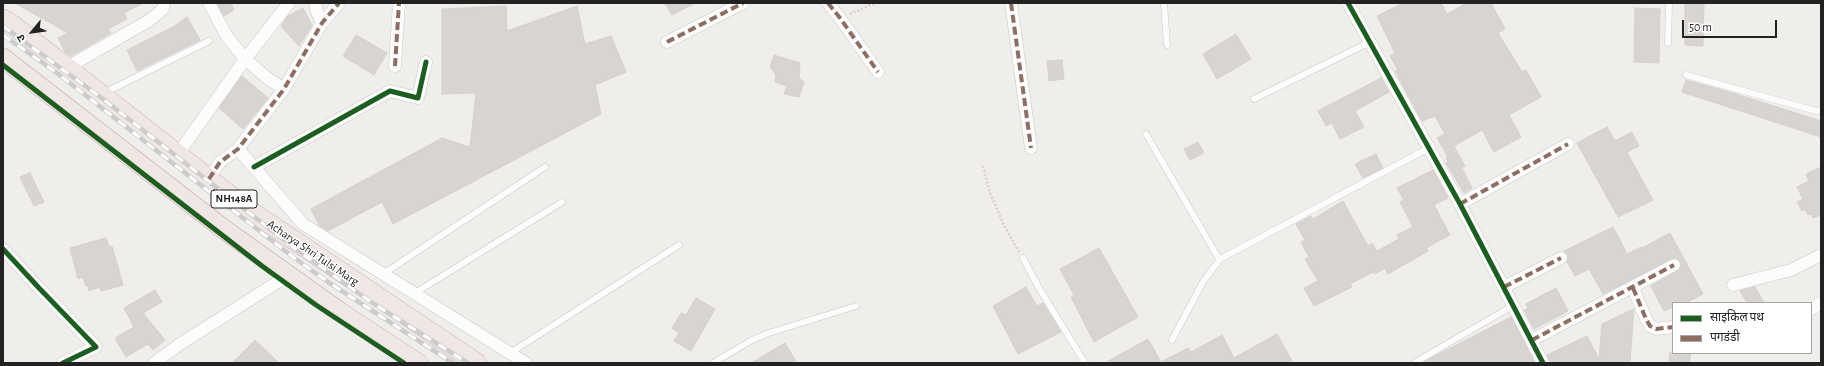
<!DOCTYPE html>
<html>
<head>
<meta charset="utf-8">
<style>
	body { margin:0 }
	#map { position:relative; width:1824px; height:366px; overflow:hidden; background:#f0eeeb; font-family:"Alegreya Sans","Noto Sans Devanagari",sans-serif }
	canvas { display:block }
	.frame { position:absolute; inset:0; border:4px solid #222; pointer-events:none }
	.legend { position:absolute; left:1672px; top:302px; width:140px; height:52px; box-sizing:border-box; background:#fff; border:1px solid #a7a7a7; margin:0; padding:5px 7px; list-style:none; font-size:12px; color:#222 }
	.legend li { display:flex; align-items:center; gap:8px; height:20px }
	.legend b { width:20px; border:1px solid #a7a7a7 }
	.north { position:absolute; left:12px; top:12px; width:40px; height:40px; -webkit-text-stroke:3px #fff; paint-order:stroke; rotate:241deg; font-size:11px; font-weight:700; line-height:16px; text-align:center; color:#222 }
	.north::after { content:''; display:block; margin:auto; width:14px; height:18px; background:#222; clip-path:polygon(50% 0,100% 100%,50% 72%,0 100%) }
	.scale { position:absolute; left:1682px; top:20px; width:95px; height:18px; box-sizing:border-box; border:2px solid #222; border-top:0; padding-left:5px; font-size:12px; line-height:14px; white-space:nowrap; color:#222; -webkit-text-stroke:3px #fff; paint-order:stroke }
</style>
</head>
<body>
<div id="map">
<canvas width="1824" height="366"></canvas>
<div class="frame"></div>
<ul class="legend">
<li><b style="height:5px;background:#1b5e20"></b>साइकिल पथ</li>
<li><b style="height:5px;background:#8d6e63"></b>पगडंडी</li>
</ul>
<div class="north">उ</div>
<div class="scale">50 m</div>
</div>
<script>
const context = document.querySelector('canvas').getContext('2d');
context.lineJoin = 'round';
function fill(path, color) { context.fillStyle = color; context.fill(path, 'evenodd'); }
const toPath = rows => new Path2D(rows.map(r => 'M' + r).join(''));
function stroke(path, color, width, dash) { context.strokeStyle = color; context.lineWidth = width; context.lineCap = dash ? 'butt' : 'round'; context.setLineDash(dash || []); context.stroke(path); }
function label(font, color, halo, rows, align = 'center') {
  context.font = font + ' "Alegreya Sans",sans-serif'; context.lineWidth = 3; context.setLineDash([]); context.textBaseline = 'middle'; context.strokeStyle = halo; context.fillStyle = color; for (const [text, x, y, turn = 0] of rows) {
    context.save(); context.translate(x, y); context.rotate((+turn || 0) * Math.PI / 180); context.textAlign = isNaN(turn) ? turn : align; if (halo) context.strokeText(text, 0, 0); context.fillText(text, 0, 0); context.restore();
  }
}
const building = toPath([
	[15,3,143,3,124,13,127,19,108,29,111,33,71,56,65,52,58,38,68,33,15,3],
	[217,3,231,3,234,10,224,16,217,3],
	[665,3,695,3,672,15,665,3],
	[1403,3,1441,3,1447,14,1467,3,1491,3,1505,29,1498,33,1522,72,1526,70,1541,97,1509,115,1521,137,1494,152,1482,130,1454,146,1465,166,1462,168,1472,188,1464,193,1446,163,1448,162,1446,158,1448,157,1437,138,1445,134,1435,116,1422,121,1395,71,1398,70,1390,56,1395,53,1377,16,1403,3],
	[1685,3,1704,3,1703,46,1685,45,1685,3],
	[506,6,507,31,577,6,585,44,611,36,626,72,595,85,601,114,393,224,382,202,328,231,319,225,311,209,442,138,470,147,476,93,442,94,442,9,506,6],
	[303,8,312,25,299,46,281,26,288,16,303,8],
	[1635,8,1660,9,1659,63,1634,62,1635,8],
	[187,17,200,40,137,71,127,50,173,27,187,17],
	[1236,34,1251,59,1217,79,1203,54,1236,34],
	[356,35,387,53,374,75,343,56,356,35],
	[774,55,800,63,799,78,804,82,799,97,784,94,787,86,775,82,776,75,770,67,774,55],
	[1062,60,1064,79,1049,81,1047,61,1062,60],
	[242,76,268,98,243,129,219,108,242,76],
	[1381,78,1389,92,1355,111,1364,127,1340,139,1332,123,1326,126,1318,111,1381,78],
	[1686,80,1733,93,1821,121,1821,137,1682,92,1686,80],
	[1607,127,1615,141,1632,132,1639,146,1627,152,1653,200,1618,217,1577,143,1607,127],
	[1198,142,1204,153,1190,160,1184,149,1198,142],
	[1376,154,1383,168,1363,178,1355,164,1376,154],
	[1821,167,1821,215,1813,218,1811,214,1808,215,1805,209,1802,211,1797,202,1803,199,1797,187,1809,181,1806,174,1821,167],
	[1433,170,1448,198,1434,205,1450,235,1426,248,1428,251,1388,274,1385,268,1375,274,1373,272,1350,284,1352,287,1314,306,1304,288,1318,281,1305,259,1309,257,1301,242,1305,240,1296,224,1311,216,1313,219,1343,201,1368,246,1372,243,1377,251,1399,239,1397,235,1413,227,1400,202,1404,200,1397,188,1433,170],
	[30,173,44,202,34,206,20,177,30,173],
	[1613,227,1627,254,1641,247,1642,248,1670,233,1703,294,1686,303,1673,303,1673,307,1664,311,1651,286,1680,269,1681,262,1675,258,1603,294,1589,269,1575,276,1567,262,1568,255,1564,251,1613,227],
	[106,238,109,247,112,246,123,285,101,291,100,287,89,291,88,286,86,286,83,277,78,279,70,248,106,238],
	[1099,248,1138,317,1094,342,1071,297,1074,295,1060,269,1099,248],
	[1026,287,1037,306,1043,303,1061,332,1018,354,993,306,1026,287],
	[1755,287,1764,303,1747,303,1740,291,1755,287],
	[1556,288,1568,311,1534,329,1524,310,1528,308,1526,304,1556,288],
	[155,290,162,302,143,313,165,340,153,350,148,344,126,357,115,338,134,327,124,308,155,290],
	[696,298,715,309,691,351,674,341,679,333,672,328,681,313,686,315,696,298],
	[1634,309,1630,363,1550,363,1547,355,1587,336,1599,359,1602,324,1634,309],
	[1511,317,1535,363,1423,363,1433,357,1511,317],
	[1277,334,1293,363,1105,363,1148,339,1161,362,1188,348,1191,352,1222,335,1234,358,1277,334],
	[255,340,279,363,232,363,255,340],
	[785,343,797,363,751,363,785,343],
	[1670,353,1691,353,1689,363,1669,363,1670,353]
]);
fill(building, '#d7d4d2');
stroke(building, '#d3d0cc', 1);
const service = toPath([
	[1164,3,1167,45],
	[1668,43,1669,3],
	[1686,75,1816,111,1821,110],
	[104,93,209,41],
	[1254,99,1370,42],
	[1146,134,1219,259],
	[1023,258,1039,288,1085,363],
	[383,274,545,167],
	[415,293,562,202],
	[1172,340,1203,282,1220,259,1429,148],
	[510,353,679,245],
	[713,363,752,340,769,333,856,306],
	[1414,363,1514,305]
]);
const minor = toPath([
	[209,3,226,35,245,59,267,78,284,89],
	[315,3,317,12,322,23],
	[828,3,840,18,878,72],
	[1011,3,1031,148],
	[1348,3,1460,204,1543,363],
	[667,42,743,3],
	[395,66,399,3],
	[66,68,150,20,163,9,164,3],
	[238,149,303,224,526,363],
	[178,154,245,59,289,3],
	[254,167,390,91,418,98,426,62],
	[209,179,220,162,238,149,284,89,322,23,339,3],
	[1460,204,1568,144],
	[3,249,39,288,96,347,63,363],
	[1733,285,1791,270,1821,255],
	[1504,287,1561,258],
	[1633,288,1646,319,1650,326,1656,329,1673,327],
	[1811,309,1821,303],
	[1532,340,1674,265],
	[154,363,180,344,281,280]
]);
const trunk = toPath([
	[3,19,13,25,249,210,477,363],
	[3,58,225,230,340,312,418,363]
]);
stroke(service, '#c9c8c7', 7);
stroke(minor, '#c9c8c7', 13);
stroke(trunk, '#c5a2ac', 20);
stroke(toPath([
	[850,14,875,3],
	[983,166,990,193,1004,225,1019,252]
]), '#dccecd', 2.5, [2, 2]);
stroke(service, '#fdfcfc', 6);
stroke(minor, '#fdfcfc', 12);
stroke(trunk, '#f0e6e4', 19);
const rail = toPath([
	[3,26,103,99,297,250,374,304,468,363],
	[3,35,57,73,293,257,328,282,453,363]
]);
stroke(rail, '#ccc', 4.5);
stroke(rail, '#fff', 3, [9]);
stroke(toPath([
	[828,3,840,18,878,72],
	[1011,3,1031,148],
	[667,42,743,3],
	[395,66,399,3],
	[209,179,220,162,238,149,284,89,322,23,339,3],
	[1460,204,1568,144],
	[1504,287,1561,258],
	[1633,288,1646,319,1650,326,1656,329,1673,327],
	[1532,340,1674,265]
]), '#8d6e63', 4, [8, 4]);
stroke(toPath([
	[1348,3,1460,204,1543,363],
	[3,65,262,266,316,305,404,363],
	[254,167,390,91,418,98,426,62],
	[3,249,39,288,96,347,63,363]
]), '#1b5e20', 5);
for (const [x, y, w] of [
	[234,199,46]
]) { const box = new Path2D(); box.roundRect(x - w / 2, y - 9, w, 18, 3); context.fillStyle = '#fff'; context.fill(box); stroke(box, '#222', 1); }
label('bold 11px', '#222', null, [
	["NH148A",234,199]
]);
label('12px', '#222', '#fff', [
	["Acharya Shri Tulsi Marg",313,253,34]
]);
</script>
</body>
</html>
